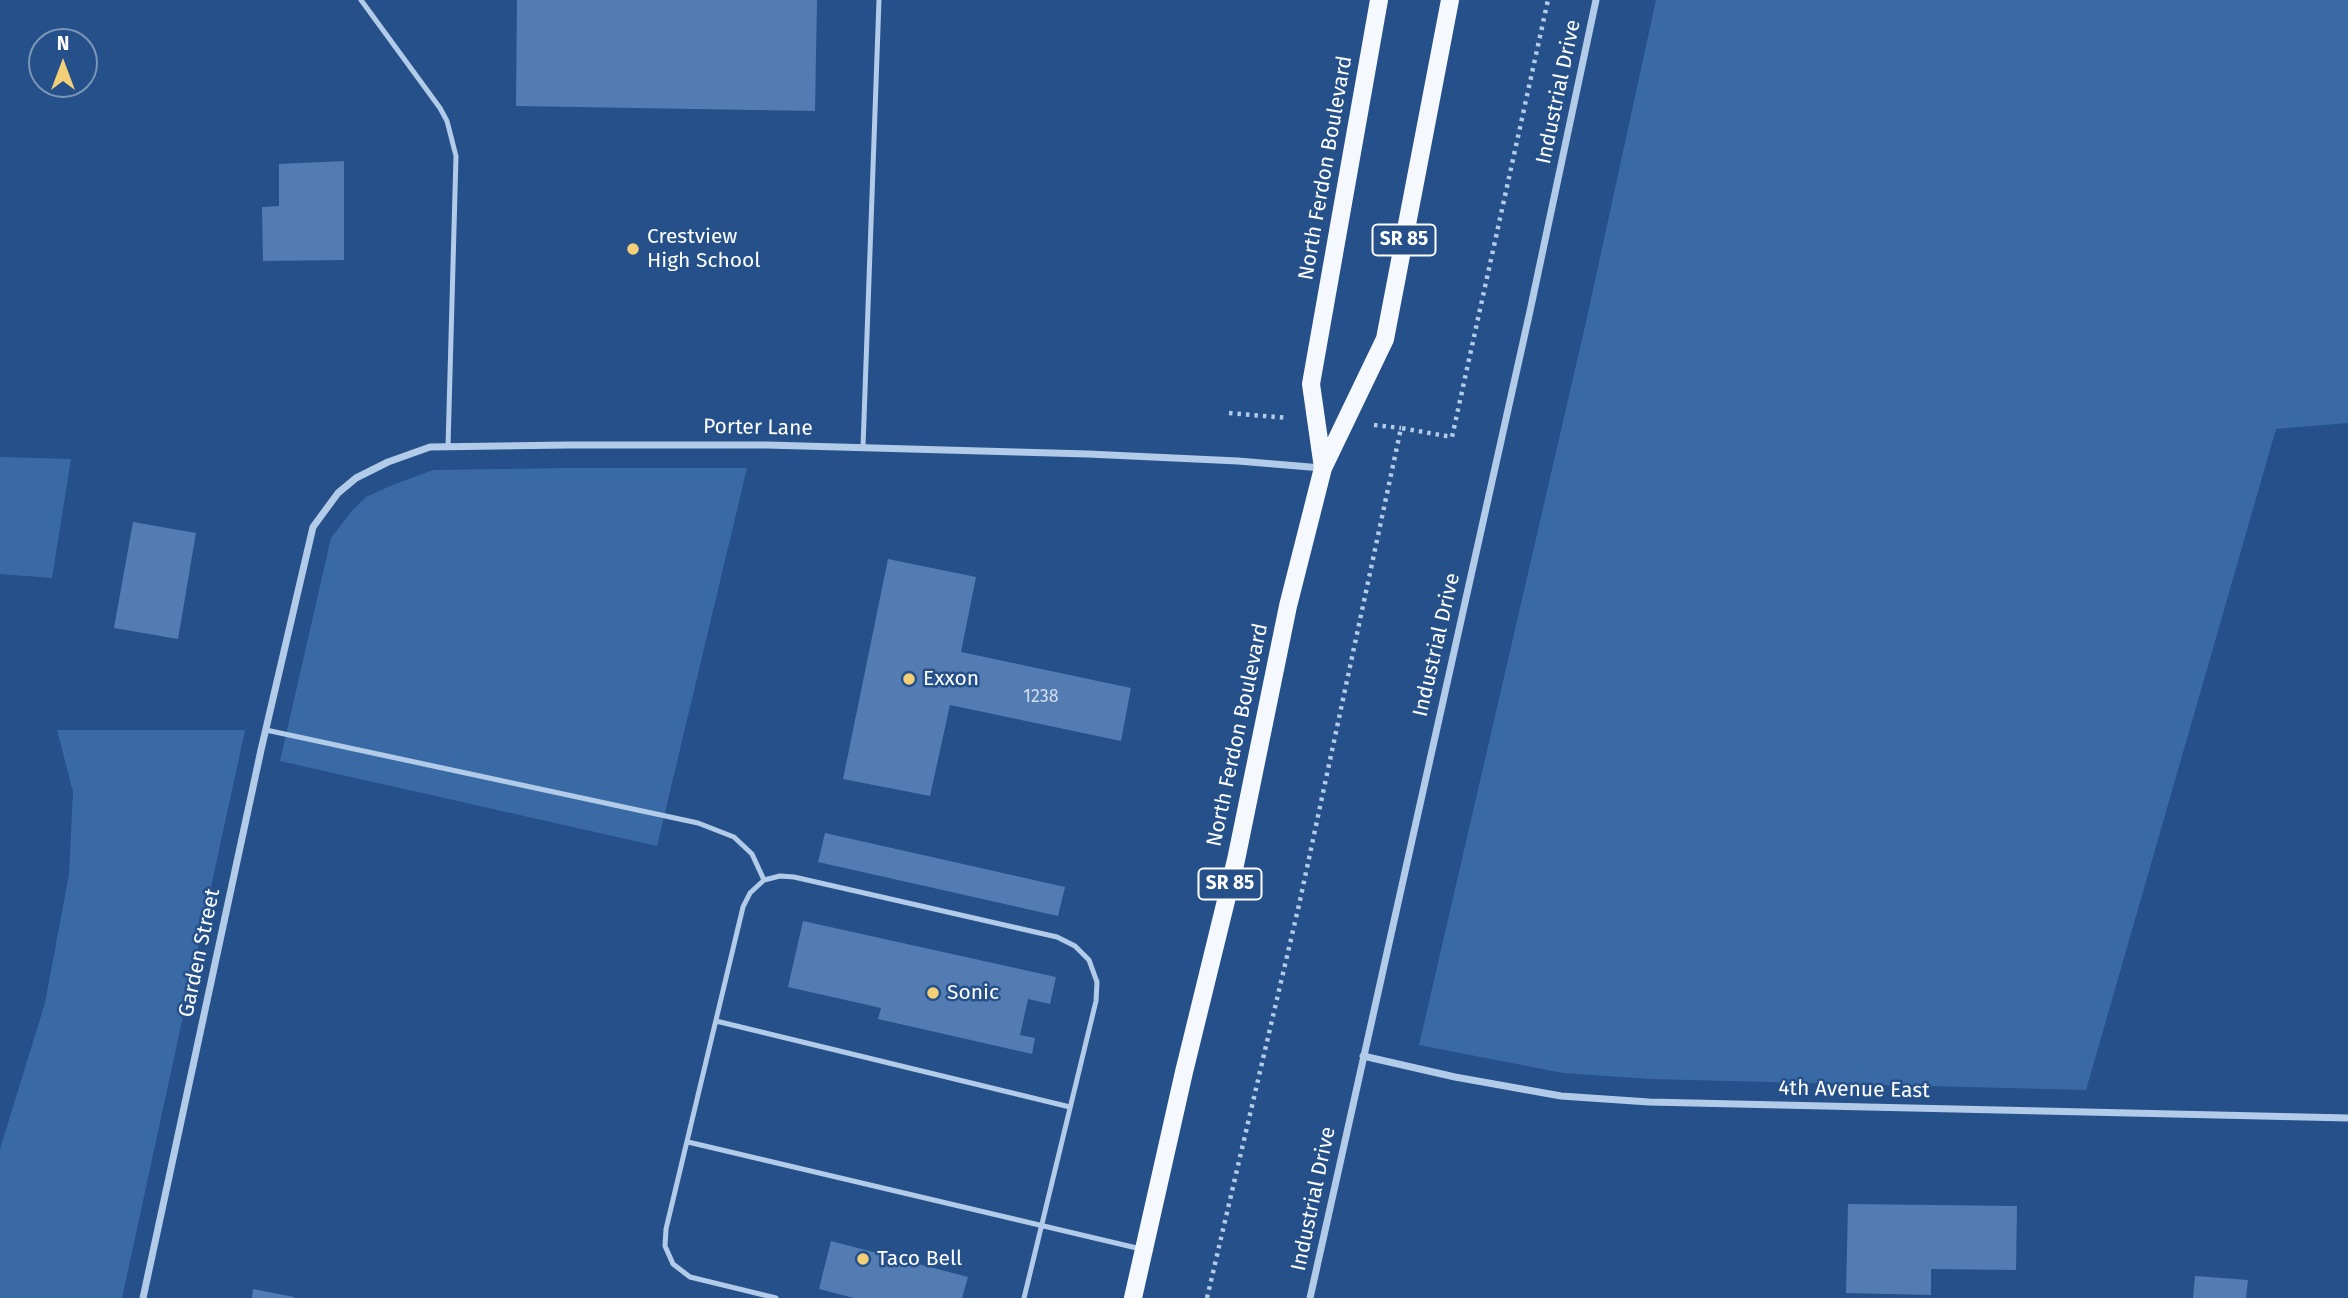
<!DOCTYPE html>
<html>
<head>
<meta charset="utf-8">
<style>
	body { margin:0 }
	#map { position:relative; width:2348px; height:1298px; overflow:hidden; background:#255089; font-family:"Fira Sans",sans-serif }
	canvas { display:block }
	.north { position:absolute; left:28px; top:28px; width:70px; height:70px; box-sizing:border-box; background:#255089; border:2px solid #7c96b8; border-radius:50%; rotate:0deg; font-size:19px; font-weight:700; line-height:28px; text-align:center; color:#fff }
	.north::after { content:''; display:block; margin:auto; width:24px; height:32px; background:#f3d077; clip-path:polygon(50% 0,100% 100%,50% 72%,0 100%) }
</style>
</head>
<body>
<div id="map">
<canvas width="2348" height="1298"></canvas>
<div class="north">N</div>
</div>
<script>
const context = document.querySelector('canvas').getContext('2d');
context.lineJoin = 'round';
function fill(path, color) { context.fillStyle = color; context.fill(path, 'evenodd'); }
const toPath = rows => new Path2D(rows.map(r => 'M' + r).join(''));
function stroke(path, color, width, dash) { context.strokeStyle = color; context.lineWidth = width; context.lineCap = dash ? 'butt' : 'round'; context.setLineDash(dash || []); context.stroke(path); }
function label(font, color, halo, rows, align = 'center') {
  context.font = font + ' "Fira Sans",sans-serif'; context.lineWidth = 5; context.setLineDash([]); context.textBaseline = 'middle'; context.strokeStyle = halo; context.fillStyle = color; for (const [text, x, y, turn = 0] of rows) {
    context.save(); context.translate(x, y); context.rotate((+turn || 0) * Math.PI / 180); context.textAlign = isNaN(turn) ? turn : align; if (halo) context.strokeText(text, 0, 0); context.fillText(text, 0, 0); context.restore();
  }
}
fill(toPath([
	[1656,0,2348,0,2348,423,2276,429,2086,1090,1650,1079,1563,1073,1419,1045,1586,322],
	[0,457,71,459,52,578,0,574],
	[569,468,747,468,657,846,280,761,331,538,352,511,366,497,395,484,433,470],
	[57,730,245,730,122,1298,0,1298,0,1149,45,1003,69,874,73,792]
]), '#3a6aa6');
fill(toPath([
	[517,0,817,0,815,111,516,106],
	[344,161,344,260,263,261,262,207,279,206,279,164],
	[133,522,196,533,178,639,114,628],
	[888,559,976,577,961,652,1131,688,1121,741,950,705,930,796,843,779],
	[825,833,1065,887,1058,916,818,862],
	[803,921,1056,977,1050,1004,1028,999,1020,1035,1035,1038,1032,1054,878,1019,881,1008,788,987],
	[1848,1204,2017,1206,2016,1270,1931,1269,1931,1295,1846,1293],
	[831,1241,968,1277,962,1298,854,1298,819,1289],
	[2195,1276,2248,1280,2246,1298,2193,1298],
	[253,1289,294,1297,294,1298,252,1298]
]), '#527cb2');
stroke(toPath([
	[1229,413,1288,418],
	[1374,425,1401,428],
	[1207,1298,1299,905,1401,428,1452,437,1548,0]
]), '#b2cbe9', 4.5, [3.5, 5]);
stroke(toPath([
	[361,0,440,108,447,121,456,156,448,447],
	[863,447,879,0],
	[266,730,698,823,734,837,752,854,764,880],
	[716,1021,1070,1107],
	[688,1142,1141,1249],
	[776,1298,690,1277,673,1264,665,1246,666,1229,743,907,750,893,764,880,780,876,794,877,1057,937,1075,946,1089,960,1097,982,1096,1001,1024,1298]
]), '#b2cbe9', 5);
stroke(toPath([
	[1363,1056,1455,1077,1561,1096,1649,1102,2348,1118],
	[143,1298,261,750,313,527,338,493,356,478,388,462,430,447,568,445,767,445,1088,454,1238,461,1322,468],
	[1310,1298,1530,311,1596,0]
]), '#b2cbe9', 7);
stroke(toPath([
	[1323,468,1311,384,1379,0],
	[1133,1298,1184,1072,1236,860,1288,606,1323,468,1385,339,1450,0]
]), '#f5f9fe', 18);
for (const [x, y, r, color] of [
	[633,249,7,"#f3d077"],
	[909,679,7,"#f3d077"],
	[933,993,7,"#f3d077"],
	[863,1259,7,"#f3d077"]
]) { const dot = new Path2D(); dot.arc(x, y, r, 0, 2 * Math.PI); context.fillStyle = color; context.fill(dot); stroke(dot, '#255089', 2.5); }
label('18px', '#d4deec', null, [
	["1238",1041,697]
]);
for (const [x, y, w] of [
	[1404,240,63],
	[1230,884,63]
]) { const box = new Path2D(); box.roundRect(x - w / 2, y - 15.5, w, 31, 5); context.fillStyle = '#255089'; context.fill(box); stroke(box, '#fff', 2); }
label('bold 19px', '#fff', null, [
	["SR 85",1404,240],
	["SR 85",1230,884]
]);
label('21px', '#fff', '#255089', [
	["Industrial Drive",1559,92,-78],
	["North Ferdon Boulevard",1326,168,-80],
	["Porter Lane",758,428,1],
	["Industrial Drive",1437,645,-77],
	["North Ferdon Boulevard",1238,735,-78],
	["Garden Street",200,953,-78],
	["4th Avenue East",1854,1090,1],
	["Industrial Drive",1314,1199,-78]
]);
label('21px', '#fff', '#255089', [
	["Crestview",647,237],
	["High School",647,261],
	["Exxon",923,679],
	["Sonic",947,993],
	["Taco Bell",877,1259]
], 'left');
</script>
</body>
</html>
